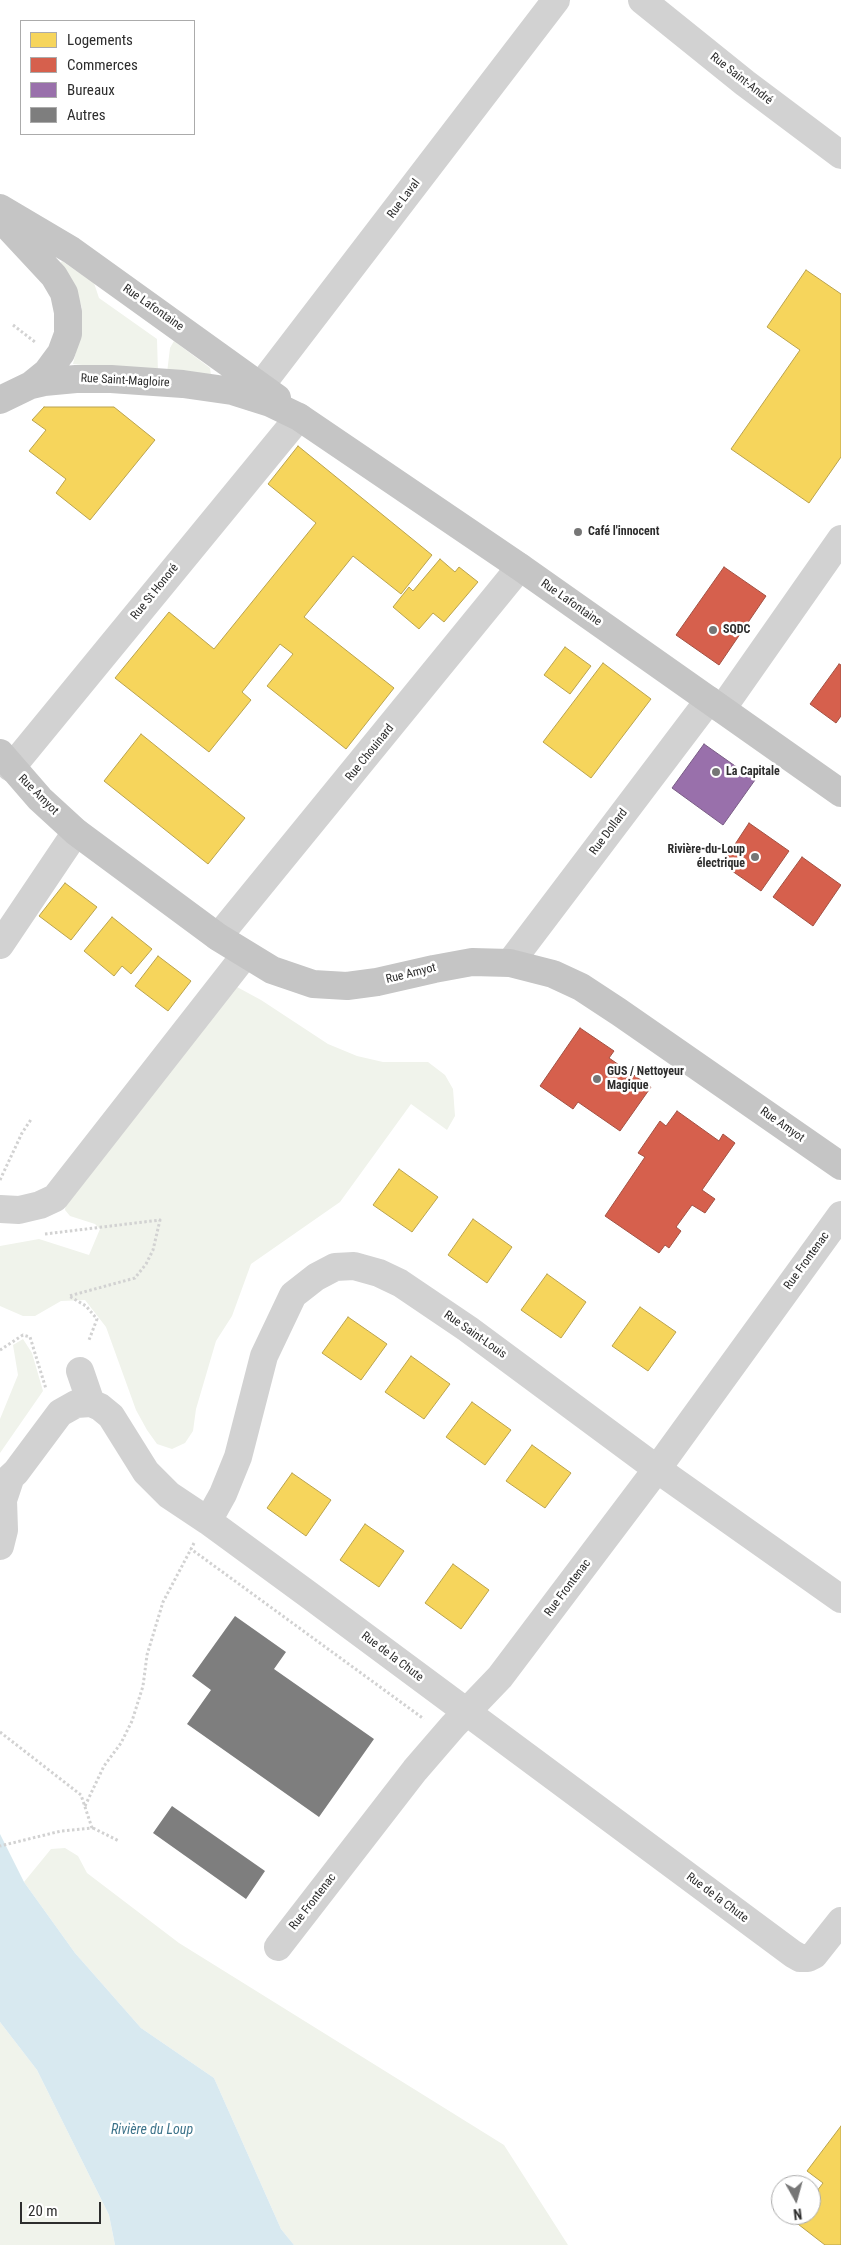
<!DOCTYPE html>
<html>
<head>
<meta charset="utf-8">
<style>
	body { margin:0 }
	#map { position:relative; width:841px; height:2245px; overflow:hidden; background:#fff; font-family:"Roboto Condensed",sans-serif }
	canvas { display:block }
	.legend { position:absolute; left:20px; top:20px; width:175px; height:115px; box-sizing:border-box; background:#fff; border:1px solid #ababab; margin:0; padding:6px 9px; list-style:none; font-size:15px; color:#2d2d2d }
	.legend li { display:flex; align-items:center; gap:10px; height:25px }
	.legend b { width:25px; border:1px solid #ababab }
	.north { position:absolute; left:771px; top:2175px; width:50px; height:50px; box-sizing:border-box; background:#fff; border:1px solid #ababab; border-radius:50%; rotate:173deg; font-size:14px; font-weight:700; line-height:20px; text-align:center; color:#2d2d2d }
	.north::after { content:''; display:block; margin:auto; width:18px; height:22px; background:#767676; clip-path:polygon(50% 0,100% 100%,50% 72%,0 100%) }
	.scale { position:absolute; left:20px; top:2202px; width:81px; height:22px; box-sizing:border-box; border:2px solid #2d2d2d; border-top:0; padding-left:6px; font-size:15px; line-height:18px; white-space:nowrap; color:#2d2d2d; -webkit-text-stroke:4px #fff; paint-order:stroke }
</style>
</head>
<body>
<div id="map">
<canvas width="841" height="2245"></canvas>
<ul class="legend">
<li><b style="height:14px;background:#f6d55c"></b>Logements</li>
<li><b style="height:14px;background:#d6604d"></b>Commerces</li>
<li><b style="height:14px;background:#9970ab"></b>Bureaux</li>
<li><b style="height:14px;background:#7e7e7e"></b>Autres</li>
</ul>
<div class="north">N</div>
<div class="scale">20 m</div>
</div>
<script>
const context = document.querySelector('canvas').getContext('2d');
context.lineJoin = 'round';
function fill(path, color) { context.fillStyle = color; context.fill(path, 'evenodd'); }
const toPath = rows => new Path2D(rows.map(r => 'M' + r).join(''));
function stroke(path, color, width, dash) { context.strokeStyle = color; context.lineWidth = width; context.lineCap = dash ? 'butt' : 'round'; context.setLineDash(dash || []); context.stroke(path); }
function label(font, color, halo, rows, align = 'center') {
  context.font = font + ' "Roboto Condensed",sans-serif'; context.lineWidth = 5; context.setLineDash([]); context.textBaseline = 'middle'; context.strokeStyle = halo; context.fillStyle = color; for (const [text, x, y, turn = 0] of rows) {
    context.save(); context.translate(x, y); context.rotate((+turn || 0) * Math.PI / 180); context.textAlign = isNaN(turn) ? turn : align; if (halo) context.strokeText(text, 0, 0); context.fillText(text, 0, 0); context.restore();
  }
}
fill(toPath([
	[62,261,94,283,99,298,157,339,158,373,73,364,81,331,82,308,74,284,59,265],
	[174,341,210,368,211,375,167,373,170,348],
	[237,987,261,1000,328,1044,357,1056,383,1062,428,1062,445,1075,453,1089,455,1116,447,1130,411,1104,340,1202,251,1264,232,1316,216,1341,196,1409,193,1431,185,1443,172,1449,157,1444,147,1430,136,1410,106,1327,85,1300,61,1301,35,1316,23,1316,0,1306,0,1246,39,1239,89,1255,100,1229,95,1224,70,1216,65,1210,66,1202,94,1170,143,1103],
	[23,1339,32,1353,43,1391,0,1453,0,1419,18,1375,13,1345],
	[65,1848,78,1856,87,1873,179,1943,504,2145,568,2245,294,2245,281,2229,214,2078,141,2028,75,1953,24,1882,51,1849],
	[0,2022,37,2070,109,2215,115,2245,0,2245]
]), '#f0f3eb');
fill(toPath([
	[0,1834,24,1882,75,1953,141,2028,214,2078,281,2229,294,2245,115,2245,109,2215,37,2070,0,2022]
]), '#d8e9f0');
const homes = toPath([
	[806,270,841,294,841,457,809,503,731,449,800,350,767,327,806,270],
	[44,407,114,407,155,440,90,520,56,493,66,479,29,451,46,430,32,420,44,407],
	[298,446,432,555,401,594,353,556,304,617,394,688,346,749,267,686,293,654,280,644,242,692,251,700,209,752,115,678,169,612,214,649,316,523,268,484,298,446],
	[440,559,455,572,459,567,478,582,444,622,433,613,419,629,393,607,409,587,413,591,440,559],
	[565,647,591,666,570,694,544,675,565,647],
	[603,663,651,699,591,778,543,742,603,663],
	[141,734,245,818,208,864,104,781,141,734],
	[65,883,97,907,71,940,39,916,65,883],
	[112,917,152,949,131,974,122,966,114,976,84,951,112,917],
	[158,956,191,981,168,1011,135,986,158,956],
	[399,1169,438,1197,412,1232,373,1205,399,1169],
	[473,1219,512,1247,487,1283,448,1255,473,1219],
	[547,1274,586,1302,561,1338,521,1310,547,1274],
	[640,1307,676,1332,648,1371,612,1346,640,1307],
	[348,1317,387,1344,361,1380,322,1353,348,1317],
	[411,1356,450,1384,424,1419,385,1392,411,1356],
	[472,1402,511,1430,485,1465,446,1437,472,1402],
	[532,1445,571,1473,545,1508,506,1481,532,1445],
	[292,1473,331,1500,306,1536,267,1508,292,1473],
	[365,1524,404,1551,379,1587,340,1560,365,1524],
	[453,1564,489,1590,461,1629,425,1603,453,1564],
	[841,2126,841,2245,825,2245,794,2221,798,2215,811,2215,811,2199,823,2183,807,2171,841,2126]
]);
fill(homes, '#f6d55c');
stroke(homes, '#baa34e', 1);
const shops = toPath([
	[724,567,766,596,719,665,676,635,724,567],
	[839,664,841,665,841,716,836,723,810,704,839,664],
	[749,823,789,851,761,891,722,864,749,823],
	[802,857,841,885,813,926,773,897,802,857],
	[580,1028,614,1051,609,1058,651,1087,620,1131,578,1102,573,1109,540,1086,580,1028],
	[677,1111,719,1141,723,1134,735,1143,702,1190,715,1199,705,1213,692,1205,676,1227,681,1231,669,1248,665,1245,659,1253,605,1216,645,1157,638,1153,660,1121,666,1126,677,1111]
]);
fill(shops, '#d6604d');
stroke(shops, '#a35143', 1);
const offices = toPath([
	[704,744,755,780,723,825,672,788,704,744]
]);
fill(offices, '#9970ab');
stroke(offices, '#795c85', 1);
fill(toPath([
	[235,1616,286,1652,274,1669,374,1739,319,1817,187,1724,211,1690,192,1676],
	[172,1806,265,1871,246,1899,153,1833]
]), '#7e7e7e');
stroke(toPath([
	[13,325,35,342],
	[0,1180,22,1133,32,1118],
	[45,1234,160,1220,153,1250,146,1264,135,1278,69,1296,86,1306,97,1319,89,1340],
	[0,1350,23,1335,30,1337,46,1389],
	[194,1543,191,1549,424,1719],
	[0,1732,81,1795,92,1828,61,1831,0,1846],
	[85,1806,104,1766,121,1743,132,1721,143,1686,147,1655,163,1602,191,1549],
	[93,1828,119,1841]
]), '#d2d2d2', 3, [2.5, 2.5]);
stroke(toPath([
	[642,0,745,83,841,155],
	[252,397,556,0],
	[722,709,841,539],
	[11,768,299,417],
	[218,937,520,567],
	[0,945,76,832],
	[510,963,709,700],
	[0,1209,19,1210,40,1205,55,1198,245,955],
	[80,1371,91,1403],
	[0,1487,16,1472,60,1413,76,1404,91,1403,100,1407,111,1416,146,1472,169,1495,208,1521,309,1595,793,1954,800,1958,808,1958,814,1955,841,1921],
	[208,1521,223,1494,238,1457,264,1356,293,1295,316,1277,335,1267,354,1266,379,1273,400,1283,468,1329,657,1469,841,1599],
	[0,1546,4,1530,3,1500,10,1479],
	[278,1947,415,1770,453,1726,500,1677,657,1469,841,1215]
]), '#d2d2d2', 28);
stroke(toPath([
	[0,208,71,250,277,398],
	[0,218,54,276,64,293,68,312,68,334,61,353,47,372,31,385],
	[0,400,31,385,44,382,76,379,111,379,183,384,232,391,270,403,299,417,520,567,841,793],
	[0,753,40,799,76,832,218,937,272,970,313,984,347,986,377,982,434,969,472,962,510,963,553,974,581,987,619,1012,841,1166]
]), '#c5c5c5', 28);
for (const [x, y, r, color] of [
	[578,532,5,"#767676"],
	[713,630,5,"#767676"],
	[716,772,5,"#767676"],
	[755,857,5,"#767676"],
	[597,1079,5,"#767676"]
]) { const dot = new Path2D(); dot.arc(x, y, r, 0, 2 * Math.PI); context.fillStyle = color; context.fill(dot); stroke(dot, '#fff', 2); }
label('12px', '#2d2d2d', '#fff', [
	["Rue Saint-André",741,79,38],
	["Rue Laval",404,199,-53],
	["Rue Lafontaine",153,308,35],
	["Rue Saint-Magloire",125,381,3],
	["Rue St Honoré",155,592,-51],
	["Rue Lafontaine",571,603,35],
	["Rue Chouinard",370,753,-51],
	["Rue Amyot",38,795,45],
	["Rue Dollard",609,832,-53],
	["Rue Amyot",411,974,-14],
	["Rue Amyot",782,1125,35],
	["Rue Frontenac",807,1261,-54],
	["Rue Saint-Louis",475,1335,35],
	["Rue Frontenac",568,1588,-53],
	["Rue de la Chute",392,1657,37],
	["Rue de la Chute",717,1898,37],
	["Rue Frontenac",313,1902,-52]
]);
label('bold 12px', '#2d2d2d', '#fff', [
	["Café l'innocent",588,532],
	["SQDC",723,630],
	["La Capitale",726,772],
	["Rivière-du-Loup",745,850,"right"],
	["électrique",745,864,"right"],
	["GUS / Nettoyeur",607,1072],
	["Magique",607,1086]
], 'left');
label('italic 14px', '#3e748b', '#fff', [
	["Rivière du Loup",152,2130]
]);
</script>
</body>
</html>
